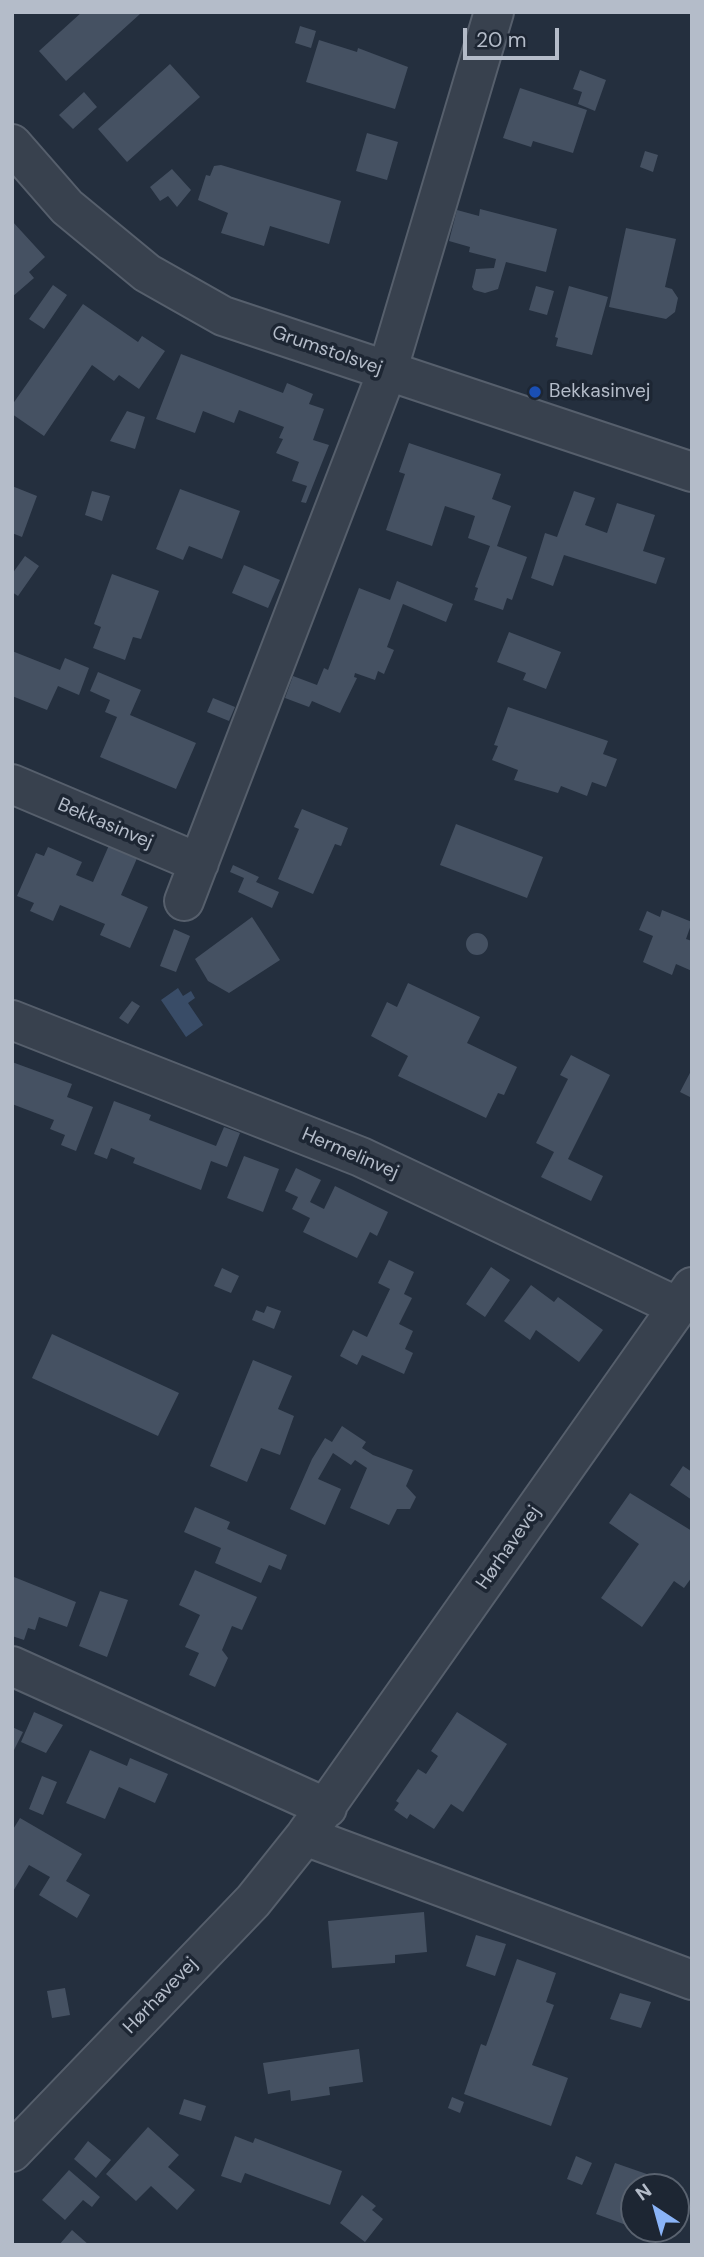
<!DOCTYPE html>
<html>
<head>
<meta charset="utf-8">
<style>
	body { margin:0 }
	#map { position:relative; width:704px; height:2257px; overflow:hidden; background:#242f3e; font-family:"DM Sans",sans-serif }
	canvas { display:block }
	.frame { position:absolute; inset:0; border:14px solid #b4bcc9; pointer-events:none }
	.north { position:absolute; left:620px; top:2173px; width:70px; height:70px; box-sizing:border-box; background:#1d2633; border:2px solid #59626f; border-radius:50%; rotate:324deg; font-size:19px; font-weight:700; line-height:28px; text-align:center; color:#b4bcc9 }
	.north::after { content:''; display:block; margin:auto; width:24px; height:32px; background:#8ab4f8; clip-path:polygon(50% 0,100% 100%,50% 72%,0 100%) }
	.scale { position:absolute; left:463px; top:28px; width:96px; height:32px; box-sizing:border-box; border:4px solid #b4bcc9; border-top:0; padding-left:9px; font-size:21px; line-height:24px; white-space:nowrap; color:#b4bcc9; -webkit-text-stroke:5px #1d2633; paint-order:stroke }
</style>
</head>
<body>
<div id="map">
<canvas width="704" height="2257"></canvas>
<div class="frame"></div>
<div class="north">N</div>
<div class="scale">20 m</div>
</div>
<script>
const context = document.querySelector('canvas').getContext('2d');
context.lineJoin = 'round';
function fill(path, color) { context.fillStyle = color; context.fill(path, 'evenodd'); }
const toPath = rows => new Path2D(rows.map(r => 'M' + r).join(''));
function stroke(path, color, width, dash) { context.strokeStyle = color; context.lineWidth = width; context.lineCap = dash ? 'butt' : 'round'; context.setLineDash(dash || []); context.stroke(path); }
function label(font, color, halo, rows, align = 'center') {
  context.font = font + ' "DM Sans",sans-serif'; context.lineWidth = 7; context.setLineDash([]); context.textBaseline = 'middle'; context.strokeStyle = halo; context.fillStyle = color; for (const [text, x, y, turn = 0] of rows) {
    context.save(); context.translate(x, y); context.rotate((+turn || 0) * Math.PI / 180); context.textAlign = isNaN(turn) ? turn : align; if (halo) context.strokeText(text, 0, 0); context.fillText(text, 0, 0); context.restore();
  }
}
fill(toPath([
	[178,988,183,996,191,991,195,998,188,1003,203,1025,186,1037,161,1000]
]), '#394c67');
fill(toPath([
	[82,12,140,14,66,81,39,51],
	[300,26,316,31,311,48,295,43],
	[319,40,357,52,358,48,408,67,395,109,306,82],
	[170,64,200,97,127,162,98,129],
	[580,70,606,80,595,111,578,104,582,92,573,89],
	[520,88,587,110,573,153,533,141,531,147,503,138],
	[84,92,97,107,73,129,59,115],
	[367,133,398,142,387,180,356,171],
	[645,151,658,155,653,172,640,167],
	[221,165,341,201,329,244,270,226,264,246,221,233,228,213,198,200,206,175,210,176,214,166],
	[172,169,191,190,177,207,168,196,160,201,150,187],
	[480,209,557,229,546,272,506,262,498,289,485,293,474,290,472,287,476,269,494,268,496,259,469,252,470,247,449,241,457,210,479,216],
	[12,221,45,257,29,272,34,278,12,297],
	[626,228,676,239,665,287,672,289,678,298,675,312,666,319,609,307],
	[53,285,67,295,44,329,29,319],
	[536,286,554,291,547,315,529,310],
	[569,286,608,297,592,355,556,346,558,338,555,337],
	[83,304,138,342,142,336,165,351,139,389,119,375,114,381,92,365,44,436,12,414,12,405],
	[181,354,283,393,287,383,313,394,309,404,324,409,313,440,329,445,306,503,301,502,307,486,292,481,299,462,276,453,283,439,279,438,284,427,239,410,234,423,203,411,195,433,156,419],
	[127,411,145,417,135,449,110,441],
	[409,443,501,474,492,499,511,506,497,546,527,557,512,600,507,598,503,610,474,600,478,588,475,587,490,546,468,538,475,516,445,506,432,546,386,530,405,474,399,472],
	[12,486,37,496,22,537,12,533],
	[180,489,240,511,222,559,189,546,183,560,156,549],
	[92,491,110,496,102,521,85,515],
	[574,491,595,498,585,525,607,533,617,503,655,515,643,551,665,558,656,584,564,555,553,586,531,578,545,533,557,537],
	[25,556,39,566,18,596,12,592,12,574],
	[244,565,280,580,268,608,232,593],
	[112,574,159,591,141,639,133,637,125,660,93,648,101,627,94,624],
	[397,581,453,604,446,622,403,604,387,647,394,650,384,674,378,671,375,680,355,673,354,677,357,678,340,713,312,701,309,707,285,698,293,676,317,685,324,668,328,670,359,588,390,600],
	[509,632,561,652,546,689,523,680,526,673,497,662],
	[12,651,60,670,65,658,89,668,79,695,58,686,47,710,12,696],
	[98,672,141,690,130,715,196,743,176,789,100,757,117,717,105,712,110,700,90,691],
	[213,698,235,707,229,721,207,712],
	[508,707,608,741,603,754,617,759,606,787,592,782,587,796,561,786,558,793,514,780,518,770,492,760,498,746,494,745],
	[302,809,348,828,341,846,335,844,313,894,278,879,299,829,294,827],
	[456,824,543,857,527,898,440,865],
	[110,843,138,856,121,895,148,907,130,948,100,935,105,924,60,905,53,921,30,911,34,903,17,896,36,853,44,856,48,847,82,862,76,875,93,882],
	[233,865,259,877,256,882,279,892,272,908,238,892,244,878,230,872],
	[662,910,692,922,686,939,692,941,692,971,676,964,672,975,643,962,653,936,639,930,647,911,660,917],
	[252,917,280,960,229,993,208,981,195,959],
	[174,929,190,936,176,972,160,966],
	'466 944a11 11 0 1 1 22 0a11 11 0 1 1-22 0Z',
	[408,983,480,1017,467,1043,517,1067,504,1095,498,1093,486,1118,398,1076,408,1056,371,1036,387,1002,397,1007],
	[132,1001,140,1006,128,1024,119,1018],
	[571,1055,610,1075,568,1159,603,1176,591,1201,541,1177,554,1152,536,1143,568,1079,560,1075],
	[12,1062,72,1084,67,1097,93,1107,76,1151,61,1145,65,1135,50,1129,54,1120,12,1104],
	[692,1069,692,1098,680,1092],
	[114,1101,151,1115,149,1120,216,1146,224,1127,240,1133,227,1167,211,1161,201,1190,133,1163,135,1158,111,1148,107,1159,94,1154],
	[244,1156,279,1169,263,1212,227,1198],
	[296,1168,321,1180,310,1202,324,1209,335,1186,388,1212,377,1236,370,1232,357,1258,303,1232,310,1218,292,1209,298,1197,285,1191],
	[389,1260,414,1272,404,1294,412,1298,399,1324,413,1331,405,1349,413,1353,404,1374,362,1355,357,1365,340,1356,353,1330,367,1337,390,1289,378,1283],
	[491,1267,510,1280,485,1317,466,1304],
	[222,1268,239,1276,231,1293,214,1286],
	[531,1285,554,1302,558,1297,603,1330,579,1362,536,1330,530,1340,504,1321],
	[267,1306,281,1311,274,1329,252,1320,256,1310,264,1313],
	[52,1334,179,1393,158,1436,32,1378],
	[253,1360,292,1376,278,1409,294,1416,280,1455,261,1448,247,1482,210,1466],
	[342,1426,366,1442,362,1448,373,1455,413,1470,406,1486,416,1497,410,1509,397,1509,389,1525,350,1508,367,1468,355,1460,351,1465,333,1453,318,1479,341,1489,325,1525,290,1509,312,1459,325,1438,332,1442],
	[683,1466,692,1472,692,1500,670,1485],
	[630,1493,692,1531,692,1577,684,1588,674,1581,642,1627,601,1598,639,1544,609,1523],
	[195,1507,230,1522,227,1529,287,1555,281,1570,269,1565,261,1583,215,1563,221,1548,184,1532],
	[195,1570,257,1597,242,1630,232,1626,222,1650,228,1658,215,1687,189,1675,199,1653,185,1647,200,1615,179,1605],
	[14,1577,76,1602,67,1627,39,1617,35,1630,28,1628,24,1640,12,1636],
	[100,1591,128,1600,107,1657,79,1646],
	[34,1712,63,1725,46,1753,21,1742],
	[457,1712,507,1744,463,1812,451,1804,434,1829,410,1814,407,1819,394,1810,399,1803,396,1801,418,1769,426,1774,438,1756,431,1751],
	[12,1727,23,1732,12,1754],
	[90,1750,127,1766,130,1758,168,1774,155,1803,119,1787,105,1819,66,1803],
	[42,1776,57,1782,43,1815,29,1809],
	[20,1818,82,1854,66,1881,90,1895,77,1918,39,1895,50,1877,29,1865,12,1893,12,1831],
	[424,1912,427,1952,395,1955,395,1963,332,1968,328,1921],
	[476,1935,506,1944,495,1976,466,1966],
	[517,1959,556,1973,546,2002,554,2005,532,2065,568,2078,551,2126,464,2094,481,2044,486,2046],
	[65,1988,70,2015,52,2018,47,1991],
	[620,1993,651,2002,641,2028,610,2019],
	[359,2049,363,2082,329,2087,330,2095,291,2101,290,2090,268,2094,263,2063],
	[452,2097,464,2102,460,2113,448,2108],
	[184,2099,206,2106,201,2121,179,2114],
	[148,2127,179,2155,168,2167,195,2190,177,2210,151,2186,136,2201,106,2174],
	[235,2136,253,2143,255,2138,342,2171,330,2205,245,2173,241,2183,221,2176],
	[88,2141,111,2160,96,2178,74,2159],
	[576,2156,592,2163,582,2185,567,2179],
	[615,2163,667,2181,666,2187,634,2187,634,2219,631,2218,629,2226,596,2214],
	[69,2170,100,2197,92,2207,83,2200,65,2220,42,2200],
	[362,2195,376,2206,372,2210,383,2219,365,2242,340,2223],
	[72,2230,89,2245,59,2245]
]), '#455162');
const minor = toPath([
	[12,144,67,207,147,273,223,316,692,472],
	[12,784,199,863],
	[184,901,387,372,494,12],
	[12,1020,361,1157,678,1307],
	[12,1666,327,1808],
	[305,1836,692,1980],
	[12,2152,253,1901,305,1836,692,1287]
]);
stroke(minor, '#565f6c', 42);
stroke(minor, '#38414e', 38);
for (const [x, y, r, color] of [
	[535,392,7,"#1a4fb4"]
]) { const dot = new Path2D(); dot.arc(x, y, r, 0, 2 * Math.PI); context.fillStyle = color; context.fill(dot); stroke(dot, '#1d2633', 2.5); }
label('19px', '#b4bcc9', '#1d2633', [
	["Grumstolsvej",327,351,19],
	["Bekkasinvej",105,824,23],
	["Hermelinvej",350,1154,23],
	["Hørhavevej",509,1548,-55],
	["Hørhavevej",161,1996,-46]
]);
label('19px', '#b4bcc9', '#1d2633', [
	["Bekkasinvej",549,392]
], 'left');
</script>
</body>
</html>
